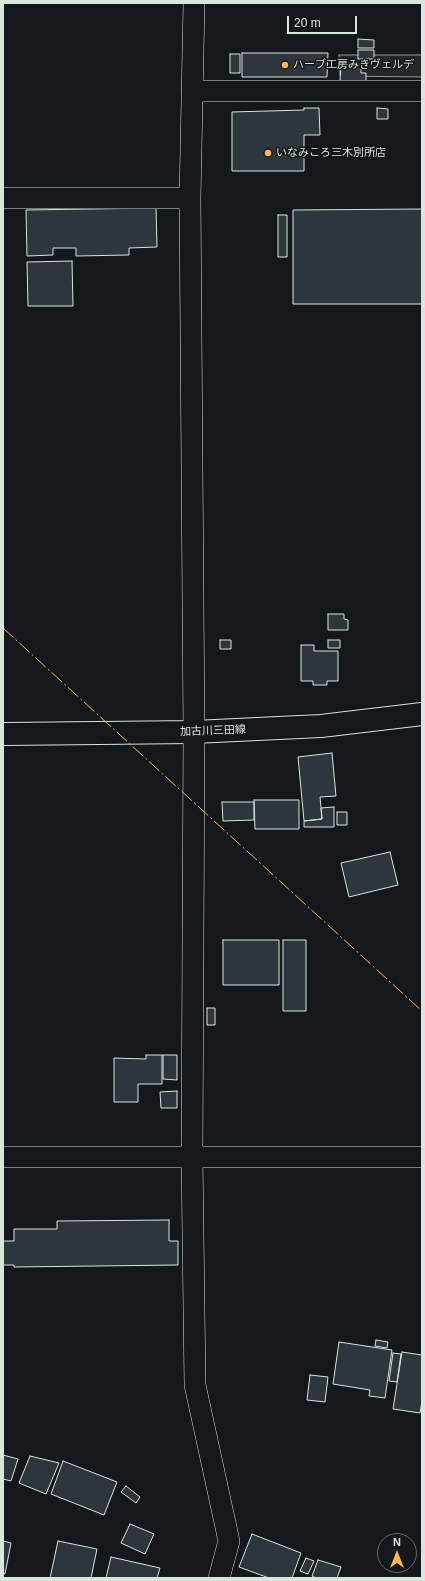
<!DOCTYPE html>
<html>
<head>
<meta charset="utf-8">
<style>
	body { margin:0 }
	#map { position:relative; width:425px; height:1581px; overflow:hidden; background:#14181c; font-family:Arial,sans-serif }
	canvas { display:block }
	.frame { position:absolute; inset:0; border:4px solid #d8e6dc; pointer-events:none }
	.north { position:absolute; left:377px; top:1533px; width:40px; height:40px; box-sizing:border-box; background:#14181c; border:1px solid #626a69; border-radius:50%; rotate:0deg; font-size:11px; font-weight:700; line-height:16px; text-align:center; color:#d8e6dc }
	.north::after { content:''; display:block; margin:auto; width:14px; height:18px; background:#ffb74d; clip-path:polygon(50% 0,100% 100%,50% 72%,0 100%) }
	.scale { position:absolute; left:287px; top:16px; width:70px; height:18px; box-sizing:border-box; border:2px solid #d8e6dc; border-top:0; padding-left:5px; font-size:12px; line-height:14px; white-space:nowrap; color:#d8e6dc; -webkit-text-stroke:3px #14181c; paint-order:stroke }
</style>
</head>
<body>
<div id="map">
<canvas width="425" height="1581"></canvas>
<div class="frame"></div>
<div class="north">N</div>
<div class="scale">20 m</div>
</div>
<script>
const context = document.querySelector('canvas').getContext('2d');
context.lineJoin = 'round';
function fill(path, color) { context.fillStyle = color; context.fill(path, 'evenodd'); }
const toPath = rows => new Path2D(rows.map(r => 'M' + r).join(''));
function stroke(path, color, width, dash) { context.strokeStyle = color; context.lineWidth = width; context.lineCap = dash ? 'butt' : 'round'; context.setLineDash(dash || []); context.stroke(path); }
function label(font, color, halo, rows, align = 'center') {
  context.font = font + ' Arial,"Noto Sans JP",sans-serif'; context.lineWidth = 3; context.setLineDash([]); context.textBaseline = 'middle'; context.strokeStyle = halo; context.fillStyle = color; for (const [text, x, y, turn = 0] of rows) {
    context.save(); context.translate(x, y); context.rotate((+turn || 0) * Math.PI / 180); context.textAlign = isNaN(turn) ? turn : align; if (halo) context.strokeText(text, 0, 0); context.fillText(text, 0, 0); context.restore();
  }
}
const parking = toPath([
	[339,55,422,55,422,77,340,76,339,55]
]);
fill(parking, '#24282b');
stroke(parking, '#939e99', 1);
const building = toPath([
	[358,39,374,40,374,48,358,48,358,39],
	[358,50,374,50,374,59,358,59,358,50],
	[242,53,328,53,327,77,242,77,242,53],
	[230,54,240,54,240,73,230,73,230,54],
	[341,65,361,65,361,73,366,73,366,81,340,81,341,65],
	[304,108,319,108,320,135,304,135,304,171,232,171,232,112,304,110,304,108],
	[377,108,388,109,388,119,377,119,377,108],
	[156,208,157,247,129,248,129,255,76,256,76,248,53,248,53,255,27,256,26,210,156,208],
	[422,209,422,304,293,304,293,210,422,209],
	[278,215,287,215,287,257,278,257,278,215],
	[72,261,73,306,28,306,27,262,72,261],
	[328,614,344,614,344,619,348,620,348,630,328,630,328,614],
	[220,640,231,640,231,649,220,649,220,640],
	[328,640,340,640,340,648,328,648,328,640],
	[301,645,314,645,314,651,338,651,338,681,327,681,327,685,313,685,313,681,301,681,301,645],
	[332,753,336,796,320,797,322,819,304,821,298,757,332,753],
	[254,800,299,800,299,829,255,829,254,800],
	[222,802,254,802,254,820,223,821,222,802],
	[334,807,334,827,304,827,304,821,322,819,321,808,334,807],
	[337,812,347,812,347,825,337,825,337,812],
	[390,852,398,885,349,897,341,863,390,852],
	[223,940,279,940,279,985,223,985,223,940],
	[283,940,306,940,306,1011,283,1011,283,940],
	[207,1008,215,1008,215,1025,207,1025,207,1008],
	[146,1055,162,1055,162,1084,138,1084,138,1102,114,1102,114,1058,146,1059,146,1055],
	[163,1055,177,1055,177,1080,163,1079,163,1055],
	[177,1091,177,1108,161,1108,160,1092,177,1091],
	[169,1220,169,1241,178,1241,178,1265,14,1267,14,1265,3,1265,3,1241,14,1241,14,1229,57,1229,57,1221,169,1220],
	[376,1340,388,1342,387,1348,375,1346,376,1340],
	[339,1342,392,1350,385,1398,369,1396,370,1390,333,1384,339,1342],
	[402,1352,422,1355,422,1401,420,1413,393,1409,402,1352],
	[393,1353,401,1354,397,1382,389,1381,393,1353],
	[310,1375,328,1377,325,1402,307,1400,310,1375],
	[3,1455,18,1459,11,1481,3,1479,3,1455],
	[30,1456,59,1463,46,1494,19,1483,30,1456],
	[63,1461,117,1482,104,1515,51,1494,63,1461],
	[126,1486,140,1497,136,1503,121,1492,126,1486],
	[130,1524,154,1534,145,1554,121,1543,130,1524],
	[252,1534,301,1553,292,1578,269,1578,239,1567,252,1534],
	[3,1541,11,1543,5,1574,3,1573,3,1541],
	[58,1541,97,1549,91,1578,50,1578,58,1541],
	[111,1557,160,1568,157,1578,106,1578,111,1557],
	[306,1558,314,1561,308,1574,300,1571,306,1558],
	[318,1560,341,1567,337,1578,316,1578,312,1576,318,1560]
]);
fill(building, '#2c363c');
stroke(building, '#d8e6dc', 1);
const minor = toPath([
	[194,3,190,198,194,732,192,1157,195,1385,229,1541,219,1578],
	[192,91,422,91],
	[3,198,190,198],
	[3,1157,422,1157]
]);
const primary = toPath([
	[3,734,194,732,321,726,422,714]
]);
stroke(minor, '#d8e6dc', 22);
stroke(primary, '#d8e6dc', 24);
stroke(minor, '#14181c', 21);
stroke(primary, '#14181c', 22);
stroke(toPath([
	[3,628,422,1011]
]), '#ffb74d', 1, [14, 3, 2, 3]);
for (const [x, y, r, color] of [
	[285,65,4,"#ffb74d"],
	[268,153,4,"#ffb74d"]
]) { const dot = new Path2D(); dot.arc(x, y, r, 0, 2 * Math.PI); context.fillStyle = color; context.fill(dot); stroke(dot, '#14181c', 1.5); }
label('11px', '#d8e6dc', '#14181c', [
	["ハーブ工房みきヴェルデ",293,65],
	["いなみころ三木別所店",276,153]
], 'left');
label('11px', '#d8e6dc', '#14181c', [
	["加古川三田線",213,731,-2]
]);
</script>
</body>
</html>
